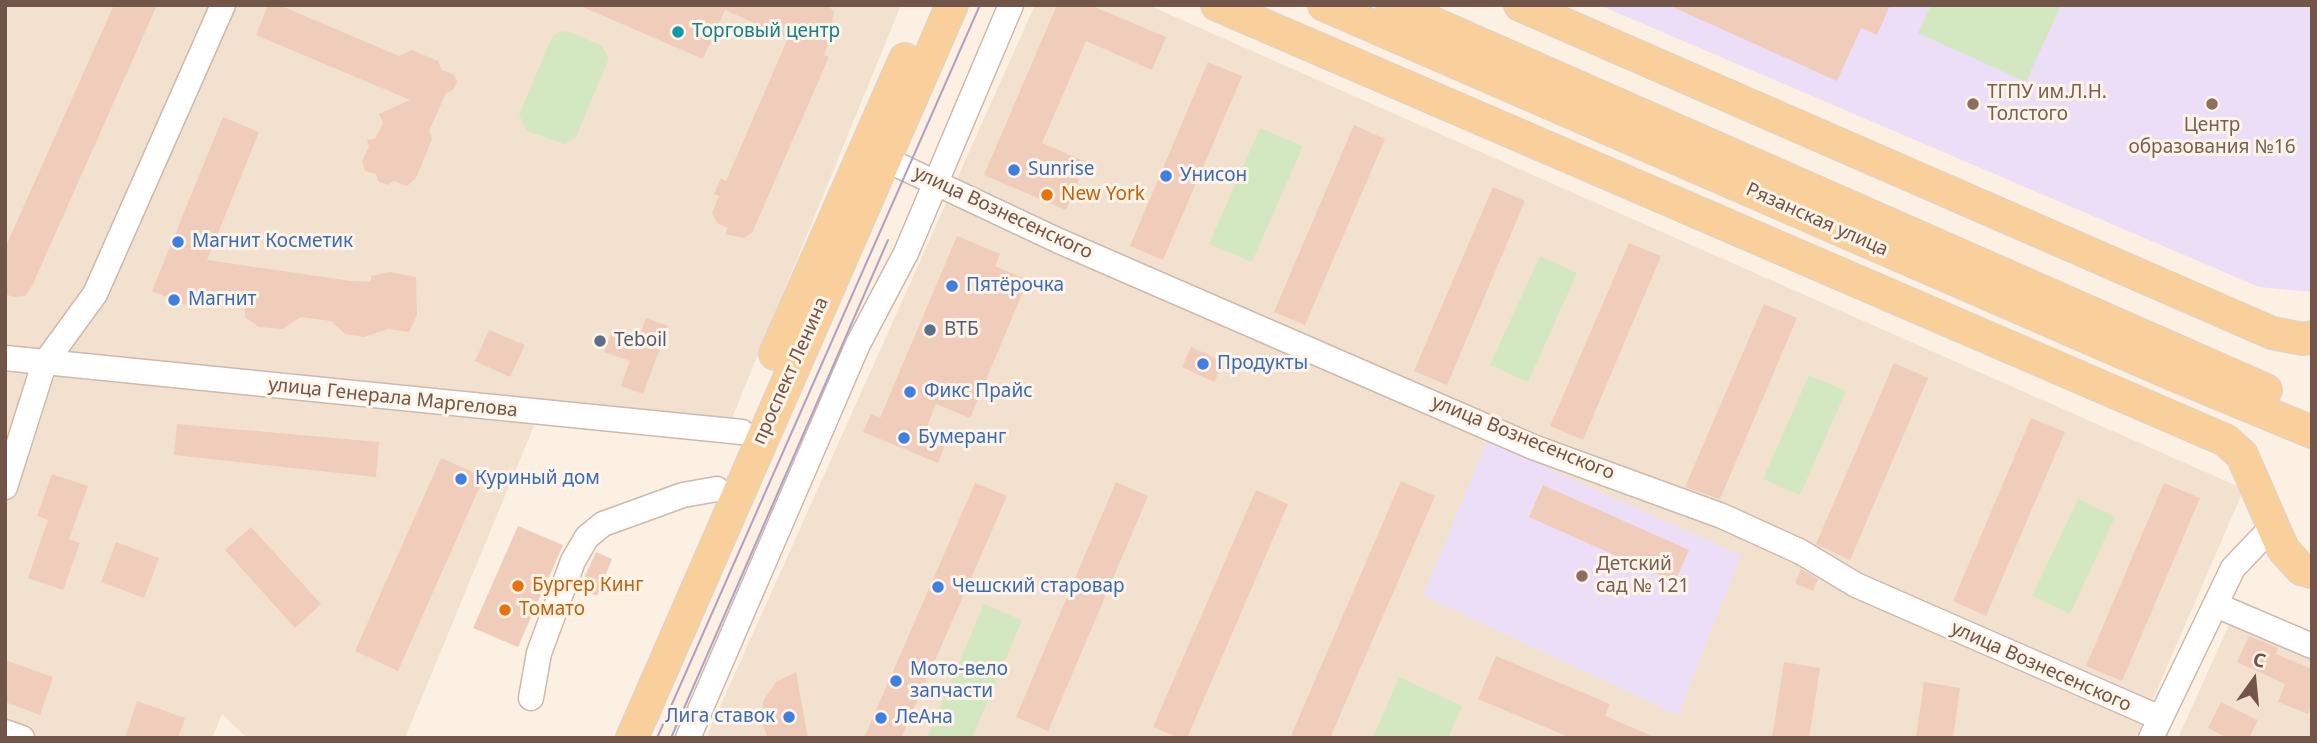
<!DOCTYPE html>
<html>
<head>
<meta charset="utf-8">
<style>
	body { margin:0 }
	#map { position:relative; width:2317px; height:743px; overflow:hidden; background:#fbf0e1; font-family:"Noto Sans",sans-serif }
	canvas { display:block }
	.frame { position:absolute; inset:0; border:7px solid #725549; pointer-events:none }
	.north { position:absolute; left:2219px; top:645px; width:70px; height:70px; -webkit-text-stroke:5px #fff4e7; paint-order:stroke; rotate:15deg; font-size:19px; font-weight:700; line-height:28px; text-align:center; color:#725549 }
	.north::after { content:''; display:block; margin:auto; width:24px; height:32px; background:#725549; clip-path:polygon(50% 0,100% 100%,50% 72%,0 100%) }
</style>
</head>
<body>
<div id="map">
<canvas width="2317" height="743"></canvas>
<div class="frame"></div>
<div class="north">С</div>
</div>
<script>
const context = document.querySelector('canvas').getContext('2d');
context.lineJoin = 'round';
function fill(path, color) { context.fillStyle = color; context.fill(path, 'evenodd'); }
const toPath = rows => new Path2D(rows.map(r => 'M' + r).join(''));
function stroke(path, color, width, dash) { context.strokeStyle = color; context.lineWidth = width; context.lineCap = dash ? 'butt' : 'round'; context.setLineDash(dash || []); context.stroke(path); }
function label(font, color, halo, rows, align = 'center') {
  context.font = font + ' "Noto Sans",sans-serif'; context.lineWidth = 6; context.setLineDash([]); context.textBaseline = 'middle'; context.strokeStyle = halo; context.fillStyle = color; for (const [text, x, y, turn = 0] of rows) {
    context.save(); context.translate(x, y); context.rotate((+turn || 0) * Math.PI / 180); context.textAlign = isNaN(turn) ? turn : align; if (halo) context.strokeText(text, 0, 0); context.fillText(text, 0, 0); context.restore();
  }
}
fill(toPath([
	[5,5,901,5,732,418,545,399,405,738,247,738,222,714,212,738,5,738],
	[1035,5,1148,5,2244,489,2136,738,706,738],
	[2233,616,2312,652,2312,738,2178,738]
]), '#f3e1d0');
fill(toPath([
	[1599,5,2312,5,2312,292,2259,287],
	[1487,441,1741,555,1678,715,1423,596]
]), '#eddef7');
fill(toPath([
	[1931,5,2061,5,2026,82,1918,33],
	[568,31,602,46,609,58,576,137,565,144,527,131,519,115,552,37,558,32],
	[1260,128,1303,146,1252,262,1209,244],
	[1540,256,1577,273,1528,382,1490,365],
	[1809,375,1846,391,1800,495,1763,479],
	[2078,499,2115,517,2070,614,2032,596],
	[984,604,1022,620,972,738,927,738],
	[1399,677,1462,706,1448,738,1373,738]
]), '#d3e8c1');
fill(toPath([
	[114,5,157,5,32,286,25,296,13,297,5,294,5,248],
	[268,5,279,5,399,56,412,50,438,61,442,70,453,74,457,81,453,90,446,93,429,131,432,139,416,178,407,186,394,181,388,185,379,182,376,174,365,171,362,161,369,147,367,140,375,139,383,123,379,114,410,100,256,35],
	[578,5,829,5,834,13,830,29,834,30,824,55,829,57,752,233,744,238,725,234,728,228,718,224,712,213,719,196,714,194,721,178,726,181,788,38,725,10,703,59],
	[1057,5,1090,5,1166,37,1152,70,1086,41,1042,143,1086,162,1066,210,984,175],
	[1668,5,1890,5,1877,35,1861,28,1837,81],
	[1208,62,1242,76,1163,260,1130,246],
	[223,117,259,132,207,260,351,281,371,282,371,276,390,272,416,277,417,315,409,332,388,329,364,337,345,334,331,321,301,317,282,329,259,327,245,317,245,308,188,306,152,291],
	[1354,125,1385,139,1305,325,1274,312],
	[1493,187,1525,201,1447,385,1414,371],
	[957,236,1000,254,995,266,1028,280,970,418,936,404,923,436,945,445,938,463,863,432,871,414,880,418],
	[1629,243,1661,256,1583,440,1550,426],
	[1764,304,1797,318,1720,499,1685,487],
	[646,318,668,326,643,394,621,386,630,361,604,352,611,333,637,342],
	[489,330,525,345,510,377,475,361],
	[1191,347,1224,362,1214,382,1182,367],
	[1894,363,1928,378,1850,560,1816,544],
	[2031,418,2065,432,1986,616,1953,601],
	[177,424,379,442,376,477,174,455],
	[441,458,484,477,398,671,355,651],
	[52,474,88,486,69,539,80,543,63,590,28,578,48,520,37,516],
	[1401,481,1435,496,1330,738,1290,738],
	[1116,482,1148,496,1048,731,1016,717],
	[975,483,1007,496,901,738,864,738],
	[2164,483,2200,498,2122,681,2086,666],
	[1543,485,1689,550,1675,582,1529,517],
	[1256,490,1288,504,1187,738,1179,738,1153,727],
	[518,526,563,545,518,647,473,628],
	[251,527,321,604,295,628,225,550],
	[116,542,159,558,144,598,101,582],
	[596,552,612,559,597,596,579,589],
	[1801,569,1818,579,1813,591,1795,583],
	[2249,636,2278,648,2276,654,2312,669,2312,705,2308,714,2278,702,2285,684,2237,662],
	[1496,656,1610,704,1605,716,1657,738,1571,738,1478,699],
	[5,660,53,677,40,715,5,702],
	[1784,662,1820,668,1809,738,1772,738],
	[796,672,808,738,768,738,762,723,763,701,776,682],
	[1924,682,1960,688,1953,738,1916,738],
	[137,701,185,718,178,738,125,738],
	[2221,702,2258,720,2249,738,2228,738,2208,728]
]), '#f0ccba');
const minor = toPath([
	[885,159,1059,241,1533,447,1722,516,1801,552,1856,585,2160,718],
	[5,358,742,432],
	[5,487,44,364,95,294,223,5],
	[2216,605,2312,646],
	[531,698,539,653,573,561,587,537,603,524,683,495,717,489],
	[5,732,22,738],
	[688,738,858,344,906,253,1011,5],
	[2151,738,2233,568,2275,524]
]);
const major = toPath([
	[1217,5,2225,440,2242,455,2283,549,2301,569,2312,572],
	[1324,5,2174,375,2312,432],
	[1392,5,2266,390],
	[1520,5,2272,333,2303,339,2312,337],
	[775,354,905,59],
	[632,738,952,5]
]);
stroke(minor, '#ceb9ac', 27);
stroke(major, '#dad3d0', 34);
stroke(minor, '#fff', 24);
stroke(major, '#f9d09b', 32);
stroke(toPath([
	[657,738,980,5],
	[671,738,888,240]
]), '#b1a1c4', 2);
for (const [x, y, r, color] of [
	[678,32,7,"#0f9aa8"],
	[1973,104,7,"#8d6e63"],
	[2212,104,7,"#8d6e63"],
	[1014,170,7,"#3f7fe0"],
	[1166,176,7,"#3f7fe0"],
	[1047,195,7,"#e8710a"],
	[178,242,7,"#3f7fe0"],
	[952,286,7,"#3f7fe0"],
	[174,300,7,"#3f7fe0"],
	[930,330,7,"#5c6f8a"],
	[600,341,7,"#5c6f8a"],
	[1203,364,7,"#3f7fe0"],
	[910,392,7,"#3f7fe0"],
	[904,438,7,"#3f7fe0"],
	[461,479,7,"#3f7fe0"],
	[1582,576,7,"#8d6e63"],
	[518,586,7,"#e8710a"],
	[938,587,7,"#3f7fe0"],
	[505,610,7,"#e8710a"],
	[896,681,7,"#3f7fe0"],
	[789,717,7,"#3f7fe0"],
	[881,718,7,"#3f7fe0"]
]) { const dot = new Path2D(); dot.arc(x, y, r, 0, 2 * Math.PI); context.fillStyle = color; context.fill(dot); stroke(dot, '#fff4e7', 2.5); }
label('19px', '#0d838f', '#fff4e7', [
	["Торговый центр",692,32]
], 'left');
label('19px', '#785e54', '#fff4e7', [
	["ТГПУ им.Л.Н.",1987,93],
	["Толстого",1987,115],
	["Центр",2212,126,"center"],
	["образования №16",2212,148,"center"],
	["Детский",1596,565],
	["сад № 121",1596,587]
], 'left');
label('19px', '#366cbe', '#fff4e7', [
	["Sunrise",1028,170],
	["Унисон",1180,176],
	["Магнит Косметик",192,242],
	["Пятёрочка",966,286],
	["Магнит",188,300],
	["Продукты",1217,364],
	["Фикс Прайс",924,392],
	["Бумеранг",918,438],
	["Куриный дом",475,479],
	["Чешский старовар",952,587],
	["Мото-вело",910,670],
	["запчасти",910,692],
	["Лига ставок",775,717,"right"],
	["ЛеАна",895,718]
], 'left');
label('19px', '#c56008', '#fff4e7', [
	["New York",1061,195],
	["Бургер Кинг",532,586],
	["Томато",519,610]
], 'left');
label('19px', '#725549', '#fff4e7', [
	["улица Вознесенского",1003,213,25],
	["Рязанская улица",1817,220,24],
	["проспект Ленина",791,371,-66],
	["улица Генерала Маргелова",393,398,6],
	["улица Вознесенского",1523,438,22],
	["улица Вознесенского",2041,667,24]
]);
label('19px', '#4e5e75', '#fff4e7', [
	["ВТБ",944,330],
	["Teboil",614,341]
], 'left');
</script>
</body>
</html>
